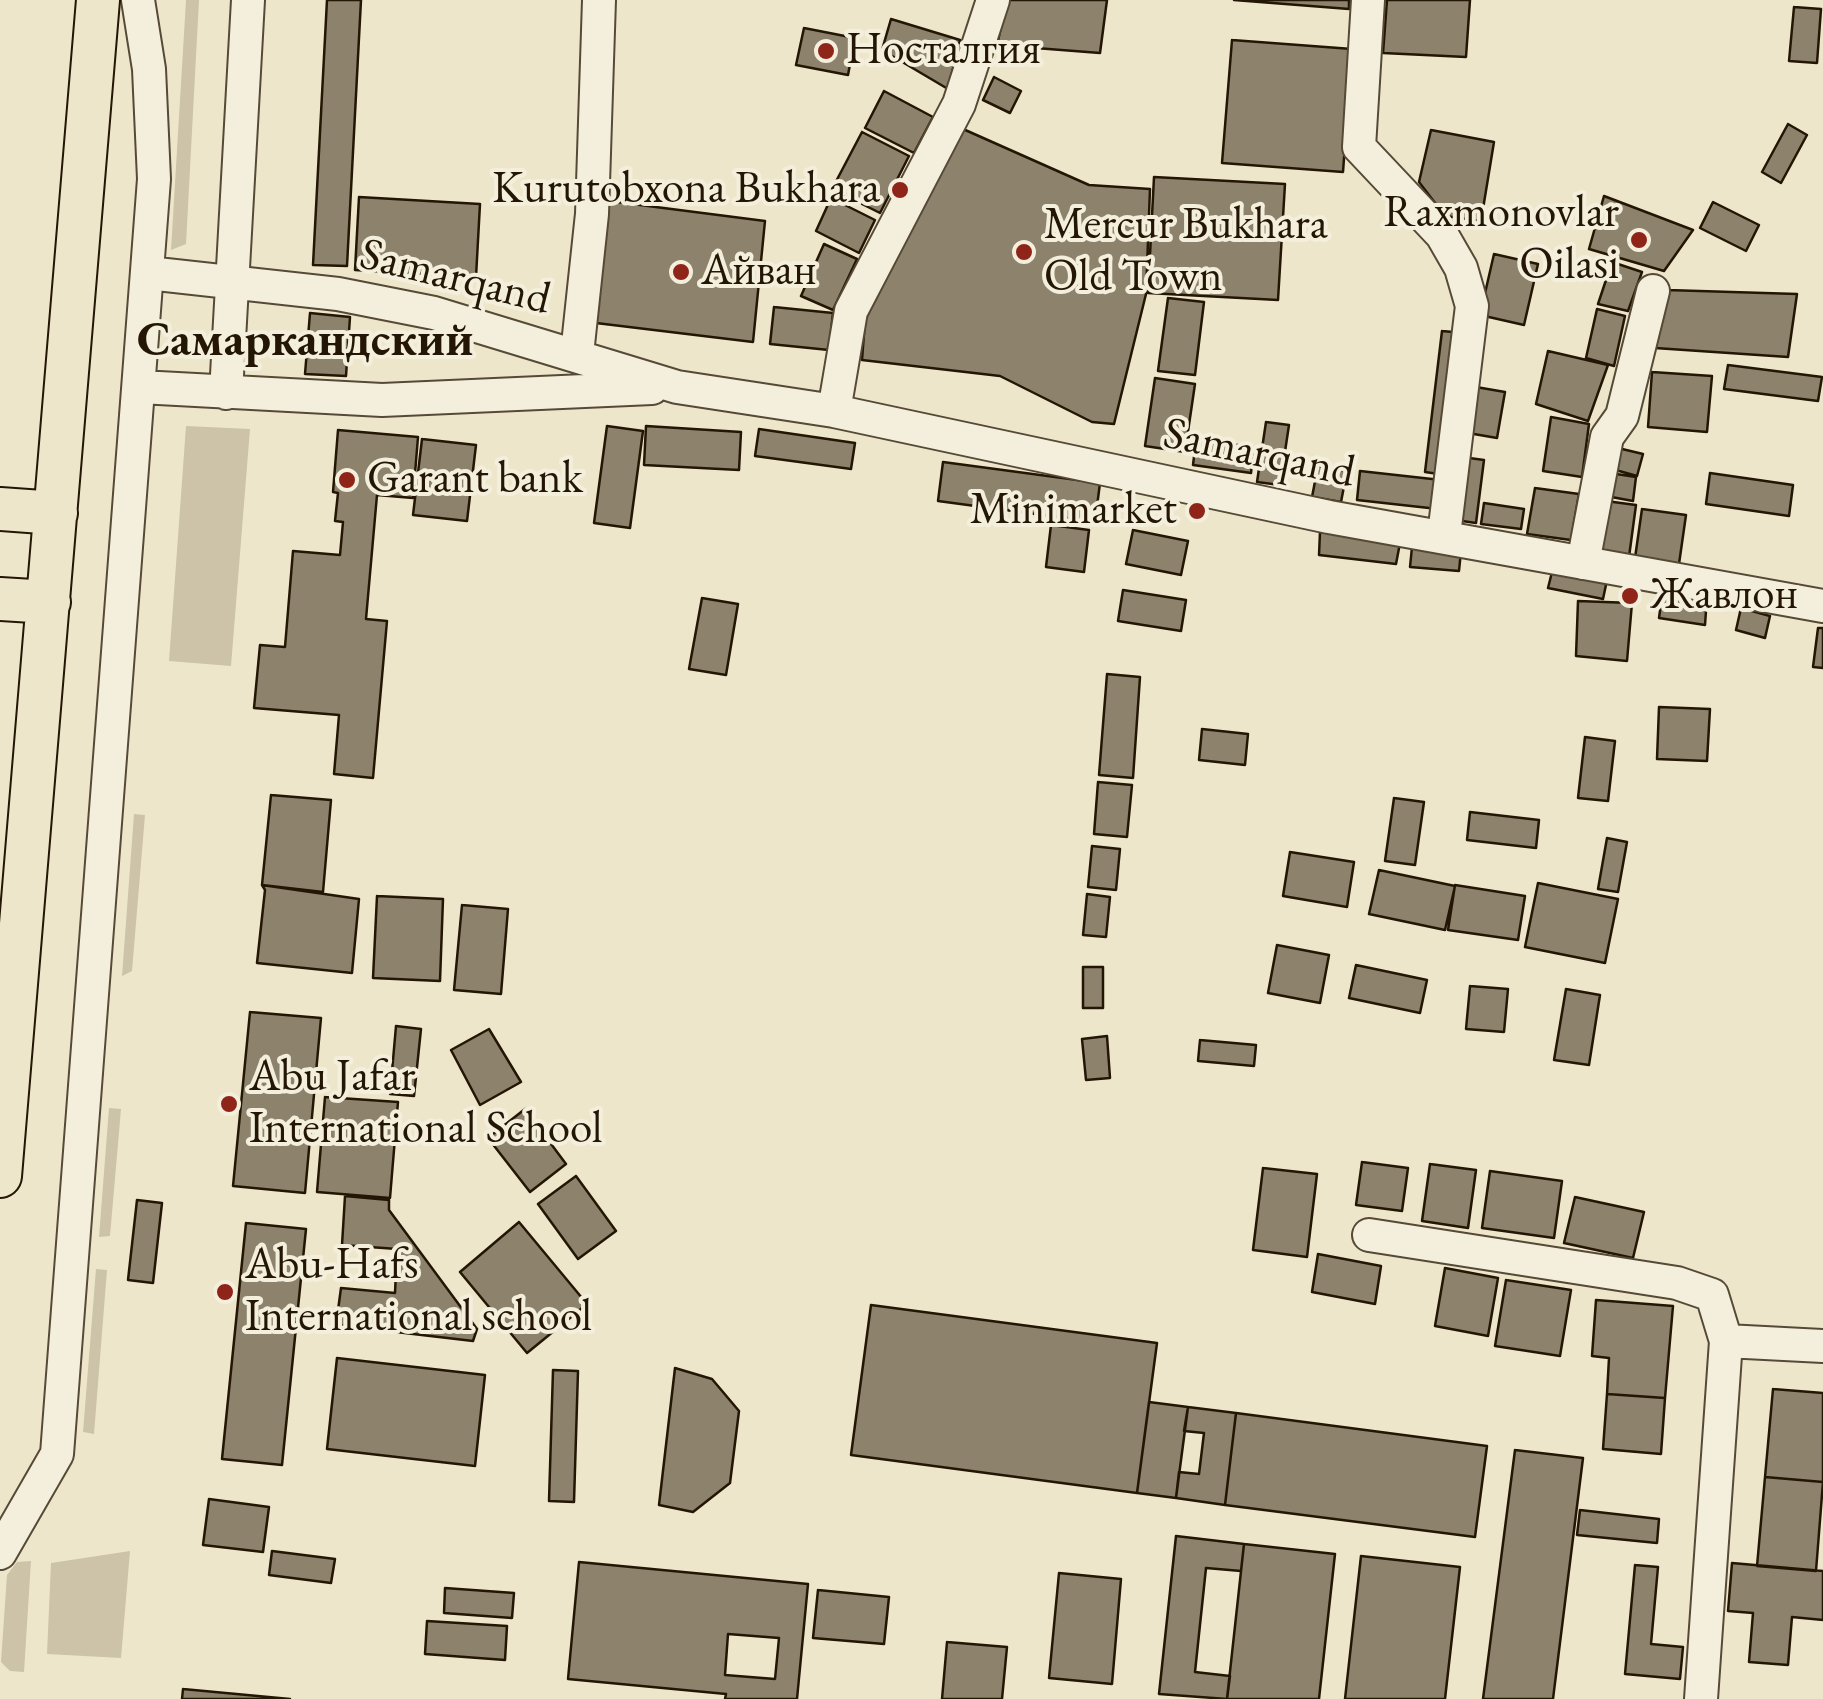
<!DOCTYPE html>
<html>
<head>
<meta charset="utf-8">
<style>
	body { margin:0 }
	canvas { display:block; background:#eee6cb }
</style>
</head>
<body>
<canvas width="1823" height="1699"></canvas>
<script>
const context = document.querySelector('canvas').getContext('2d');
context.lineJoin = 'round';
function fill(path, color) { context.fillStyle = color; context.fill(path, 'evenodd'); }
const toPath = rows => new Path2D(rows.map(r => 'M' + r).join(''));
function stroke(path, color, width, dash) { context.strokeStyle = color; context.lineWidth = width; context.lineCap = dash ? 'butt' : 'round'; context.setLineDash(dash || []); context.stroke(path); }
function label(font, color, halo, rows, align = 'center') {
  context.font = font + ' "EB Garamond",serif'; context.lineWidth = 8; context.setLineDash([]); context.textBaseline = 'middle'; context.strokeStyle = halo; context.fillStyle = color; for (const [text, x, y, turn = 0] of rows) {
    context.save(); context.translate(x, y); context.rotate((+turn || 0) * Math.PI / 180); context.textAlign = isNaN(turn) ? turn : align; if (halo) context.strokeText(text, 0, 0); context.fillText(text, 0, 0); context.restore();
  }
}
fill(toPath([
	[186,0,199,0,186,244,171,250],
	[186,426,250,429,231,666,169,661],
	[134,814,145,815,132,971,122,976],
	[109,1108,121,1109,110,1236,99,1237],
	[96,1269,107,1270,94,1434,83,1432],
	[130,1551,121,1658,47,1654,51,1563],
	[31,1561,24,1672,10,1671,1,1662,7,1575,17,1562]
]), '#ccc3a9');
const building = toPath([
	[327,0,361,0,347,266,313,265,327,0],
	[1007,0,1107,0,1100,53,997,45,1007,0],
	[1234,0,1349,0,1349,9,1234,0],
	[1387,0,1470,0,1466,57,1383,53,1387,0],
	[1794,7,1821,9,1817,63,1789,61,1794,7],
	[891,19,960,40,948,89,882,50,891,19],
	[804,28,855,38,848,75,796,65,804,28],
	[1232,40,1352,49,1343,172,1222,163,1232,40],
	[994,77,1021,91,1010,113,983,100,994,77],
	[884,91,933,117,914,153,865,128,884,91],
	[1788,124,1807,135,1781,183,1762,172,1788,124],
	[963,129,1089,185,1150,189,1146,294,1114,424,1092,422,1000,376,862,360,865,320,963,129],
	[1431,130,1494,142,1481,221,1445,216,1419,182,1431,130],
	[862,132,909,156,880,213,832,189,862,132],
	[1154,177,1285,184,1278,300,1148,293,1154,177],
	[1604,196,1693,230,1664,271,1589,249,1604,196],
	[359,197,480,204,476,277,355,270,359,197],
	[831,198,875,220,859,253,816,231,831,198],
	[609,201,765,221,753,342,596,323,609,201],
	[1713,202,1759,225,1746,251,1700,228,1713,202],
	[824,244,857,259,833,310,801,296,824,244],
	[1494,254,1538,264,1524,325,1480,315,1494,254],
	[1612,262,1642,272,1628,311,1598,304,1612,262],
	[1667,290,1797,294,1788,357,1655,348,1667,290],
	[1168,298,1204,302,1195,375,1158,371,1168,298],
	[774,307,833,313,829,350,770,344,774,307],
	[1597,309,1625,316,1614,366,1586,358,1597,309],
	[310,313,350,317,346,376,305,374,310,313],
	[1442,331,1464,333,1445,475,1425,472,1442,331],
	[1548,351,1608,365,1588,421,1536,404,1548,351],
	[1728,365,1822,377,1818,401,1724,389,1728,365],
	[1652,372,1712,376,1707,432,1648,427,1652,372],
	[1155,378,1195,384,1185,452,1145,446,1155,378],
	[1476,387,1505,392,1497,438,1468,433,1476,387],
	[1551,417,1589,424,1582,477,1543,471,1551,417],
	[1266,422,1289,425,1280,485,1257,482,1266,422],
	[607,426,643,431,630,528,594,523,607,426],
	[646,426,741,432,739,470,644,465,646,426],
	[759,429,855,443,851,469,755,456,759,429],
	[338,430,418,437,413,498,377,495,366,619,387,621,373,778,334,774,339,715,254,708,260,645,285,647,293,551,340,555,343,522,335,521,338,493,333,492,338,430],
	[422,439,476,445,467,521,413,515,422,439],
	[1196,440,1254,447,1251,473,1193,465,1196,440],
	[1618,448,1643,454,1637,476,1612,469,1618,448],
	[1462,457,1484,460,1476,523,1455,520,1462,457],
	[943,462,1100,483,1095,522,938,501,943,462],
	[1318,466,1347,471,1341,502,1312,497,1318,466],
	[1360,471,1441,480,1438,509,1357,500,1360,471],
	[1610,473,1636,477,1633,501,1606,496,1610,473],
	[1710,473,1793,485,1789,516,1706,504,1710,473],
	[1535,488,1579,494,1571,540,1527,534,1535,488],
	[1606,501,1636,505,1629,557,1599,553,1606,501],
	[1484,503,1524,509,1521,529,1481,524,1484,503],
	[1642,509,1686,515,1679,564,1635,558,1642,509],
	[1051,525,1089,530,1084,572,1046,567,1051,525],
	[1133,530,1188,541,1181,575,1126,564,1133,530],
	[1320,532,1400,543,1396,564,1319,555,1320,532],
	[1412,547,1461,551,1459,571,1410,567,1412,547],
	[1553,568,1607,580,1603,599,1548,588,1553,568],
	[1663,589,1707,597,1705,625,1659,618,1663,589],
	[1123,590,1186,600,1181,631,1118,621,1123,590],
	[702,598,738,604,726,675,689,669,702,598],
	[1578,601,1632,603,1627,661,1576,656,1578,601],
	[1741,608,1770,616,1765,638,1736,630,1741,608],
	[1818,628,1823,628,1823,668,1813,667,1818,628],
	[1107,674,1140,677,1133,778,1099,775,1107,674],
	[1659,707,1710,709,1707,761,1657,759,1659,707],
	[1202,729,1248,734,1245,765,1199,760,1202,729],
	[1585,737,1615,741,1608,801,1578,798,1585,737],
	[1098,782,1132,785,1127,837,1094,834,1098,782],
	[271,795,331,800,323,892,262,885,271,795],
	[1394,798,1424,802,1415,865,1385,861,1394,798],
	[1470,812,1539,820,1536,848,1467,840,1470,812],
	[1607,838,1627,842,1618,892,1598,889,1607,838],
	[1092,846,1120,849,1116,890,1088,887,1092,846],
	[1290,852,1354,862,1347,907,1283,896,1290,852],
	[1379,870,1455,886,1445,930,1369,914,1379,870],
	[1538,883,1618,899,1605,963,1525,947,1538,883],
	[262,885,359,899,352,973,257,963,265,890,262,885],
	[1455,885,1525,896,1518,940,1448,930,1455,885],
	[1087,894,1110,897,1106,937,1083,935,1087,894],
	[377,896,443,899,440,981,373,978,377,896],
	[462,905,508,909,501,994,454,990,462,905],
	[1277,945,1329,955,1320,1003,1268,993,1277,945],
	[1356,965,1427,980,1420,1013,1349,998,1356,965],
	[1083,967,1103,967,1103,1008,1083,1008,1083,967],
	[1470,986,1508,989,1504,1032,1466,1029,1470,986],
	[1566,989,1600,995,1589,1065,1554,1060,1566,989],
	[250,1012,321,1018,305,1193,233,1186,250,1012],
	[396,1026,421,1029,414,1096,390,1094,396,1026],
	[489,1029,521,1082,480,1105,451,1050,489,1029],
	[1107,1036,1110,1078,1086,1080,1082,1039,1107,1036],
	[1200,1040,1256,1045,1254,1066,1198,1061,1200,1040],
	[325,1097,398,1102,390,1198,317,1192,325,1097],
	[525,1109,566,1164,530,1192,488,1138,525,1109],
	[1362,1162,1408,1168,1402,1211,1356,1205,1362,1162],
	[1430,1164,1476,1170,1468,1228,1422,1221,1430,1164],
	[1263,1168,1317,1174,1307,1257,1253,1250,1263,1168],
	[1490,1171,1562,1181,1554,1238,1482,1228,1490,1171],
	[576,1176,616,1231,578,1259,538,1204,576,1176],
	[345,1196,389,1200,389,1210,477,1329,473,1341,336,1325,341,1288,395,1293,397,1249,342,1245,345,1196],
	[1575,1197,1644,1212,1633,1258,1564,1243,1575,1197],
	[137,1200,162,1203,153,1283,128,1280,137,1200],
	[519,1222,587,1304,527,1353,460,1272,519,1222],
	[246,1223,306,1229,282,1465,222,1459,246,1223],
	[1318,1254,1381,1266,1375,1304,1312,1292,1318,1254],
	[1445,1268,1498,1278,1488,1336,1435,1326,1445,1268],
	[1506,1280,1571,1290,1560,1356,1495,1346,1506,1280],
	[1596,1300,1673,1306,1665,1398,1607,1394,1609,1358,1592,1356,1596,1300],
	[871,1305,1157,1343,1137,1493,851,1455,871,1305],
	[337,1358,485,1375,475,1466,327,1449,337,1358],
	[675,1368,712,1379,739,1411,730,1483,693,1512,659,1505,675,1368],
	[553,1370,578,1371,574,1502,549,1501,553,1370],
	[1773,1389,1823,1393,1823,1482,1765,1477,1773,1389],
	[1607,1394,1665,1398,1661,1454,1603,1449,1607,1394],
	[1149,1402,1188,1407,1176,1498,1137,1493,1149,1402],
	[1188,1407,1236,1413,1225,1505,1176,1498,1179,1472,1199,1474,1204,1433,1184,1431,1188,1407],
	[1236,1413,1487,1446,1475,1537,1225,1505,1236,1413],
	[1515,1450,1583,1458,1553,1699,1483,1699,1515,1450],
	[1765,1477,1823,1482,1816,1571,1757,1566,1765,1477],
	[209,1499,269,1507,263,1552,203,1545,209,1499],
	[1580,1510,1659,1519,1657,1543,1577,1535,1580,1510],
	[1176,1536,1244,1544,1241,1571,1206,1568,1195,1672,1230,1676,1227,1699,1159,1694,1176,1536],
	[1244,1544,1335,1554,1319,1699,1227,1699,1244,1544],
	[272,1551,335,1559,331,1583,269,1575,272,1551],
	[1361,1556,1460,1567,1445,1699,1345,1699,1361,1556],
	[579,1562,808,1584,797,1699,725,1699,726,1694,568,1679,579,1562],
	[728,1634,779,1638,775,1679,725,1675,728,1634],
	[1732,1563,1823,1571,1823,1620,1792,1617,1788,1665,1749,1662,1753,1613,1728,1611,1732,1563],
	[1635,1565,1658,1567,1651,1644,1683,1647,1680,1679,1625,1674,1635,1565],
	[1059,1573,1121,1579,1112,1684,1049,1678,1059,1573],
	[445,1588,514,1593,512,1618,444,1613,445,1588],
	[818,1590,889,1597,884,1644,813,1638,818,1590],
	[427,1621,507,1626,505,1660,425,1654,427,1621],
	[947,1642,1007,1647,1002,1699,942,1699,947,1642],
	[183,1689,290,1699,182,1699,183,1689]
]);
fill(building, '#8d826b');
stroke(building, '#241604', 2.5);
const minor = toPath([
	[1368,0,1359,147,1442,235,1461,268,1472,306,1444,535],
	[148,273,338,294,434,313,677,387,834,411,1329,517,1823,606],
	[577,354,592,214,599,0],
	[140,387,382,400,652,388],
	[226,393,248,0],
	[834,411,851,311,959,104,993,0],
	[1583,563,1607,437,1622,416,1653,291],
	[1369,1235,1677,1283,1712,1295,1726,1341,1701,1699],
	[1726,1341,1823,1346],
	[0,1553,57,1454,154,179,149,69,138,0]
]);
const major = toPath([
	[0,509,56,513],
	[0,599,49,602],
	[0,1176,98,0]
]);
stroke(minor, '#564a36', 36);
stroke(major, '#241604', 46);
stroke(minor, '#f4efdd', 32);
stroke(major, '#eee6cb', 42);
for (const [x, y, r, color] of [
	[826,51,10,"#8f2418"],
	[900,190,10,"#8f2418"],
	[1639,240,10,"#8f2418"],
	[1024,252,10,"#8f2418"],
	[681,272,10,"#8f2418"],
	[347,480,10,"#8f2418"],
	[1197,511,10,"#8f2418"],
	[1630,596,10,"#8f2418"],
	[229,1104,10,"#8f2418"],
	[225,1292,10,"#8f2418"]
]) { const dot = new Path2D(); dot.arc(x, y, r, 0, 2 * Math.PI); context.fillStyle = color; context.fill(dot); stroke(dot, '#f4efdd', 4); }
label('45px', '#241604', '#f4efdd', [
	["Носталгия",846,51],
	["Kurutobxona Bukhara",880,190,"right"],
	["Raxmonovlar",1619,214,"right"],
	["Oilasi",1619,266,"right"],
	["Mercur Bukhara",1044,226],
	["Old Town",1044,278],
	["Айван",701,272],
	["Garant bank",367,480],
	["Minimarket",1177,511,"right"],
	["Жавлон",1650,596],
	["Abu Jafar",249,1078],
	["International School",249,1130],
	["Abu-Hafs",245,1266],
	["International school",245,1318]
], 'left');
label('45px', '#241604', '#f4efdd', [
	["Samarqand",455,278,14],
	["Samarqand",1259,454,12]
]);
label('bold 48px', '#241604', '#f4efdd', [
	["Самаркандский",305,342]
]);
</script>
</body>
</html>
